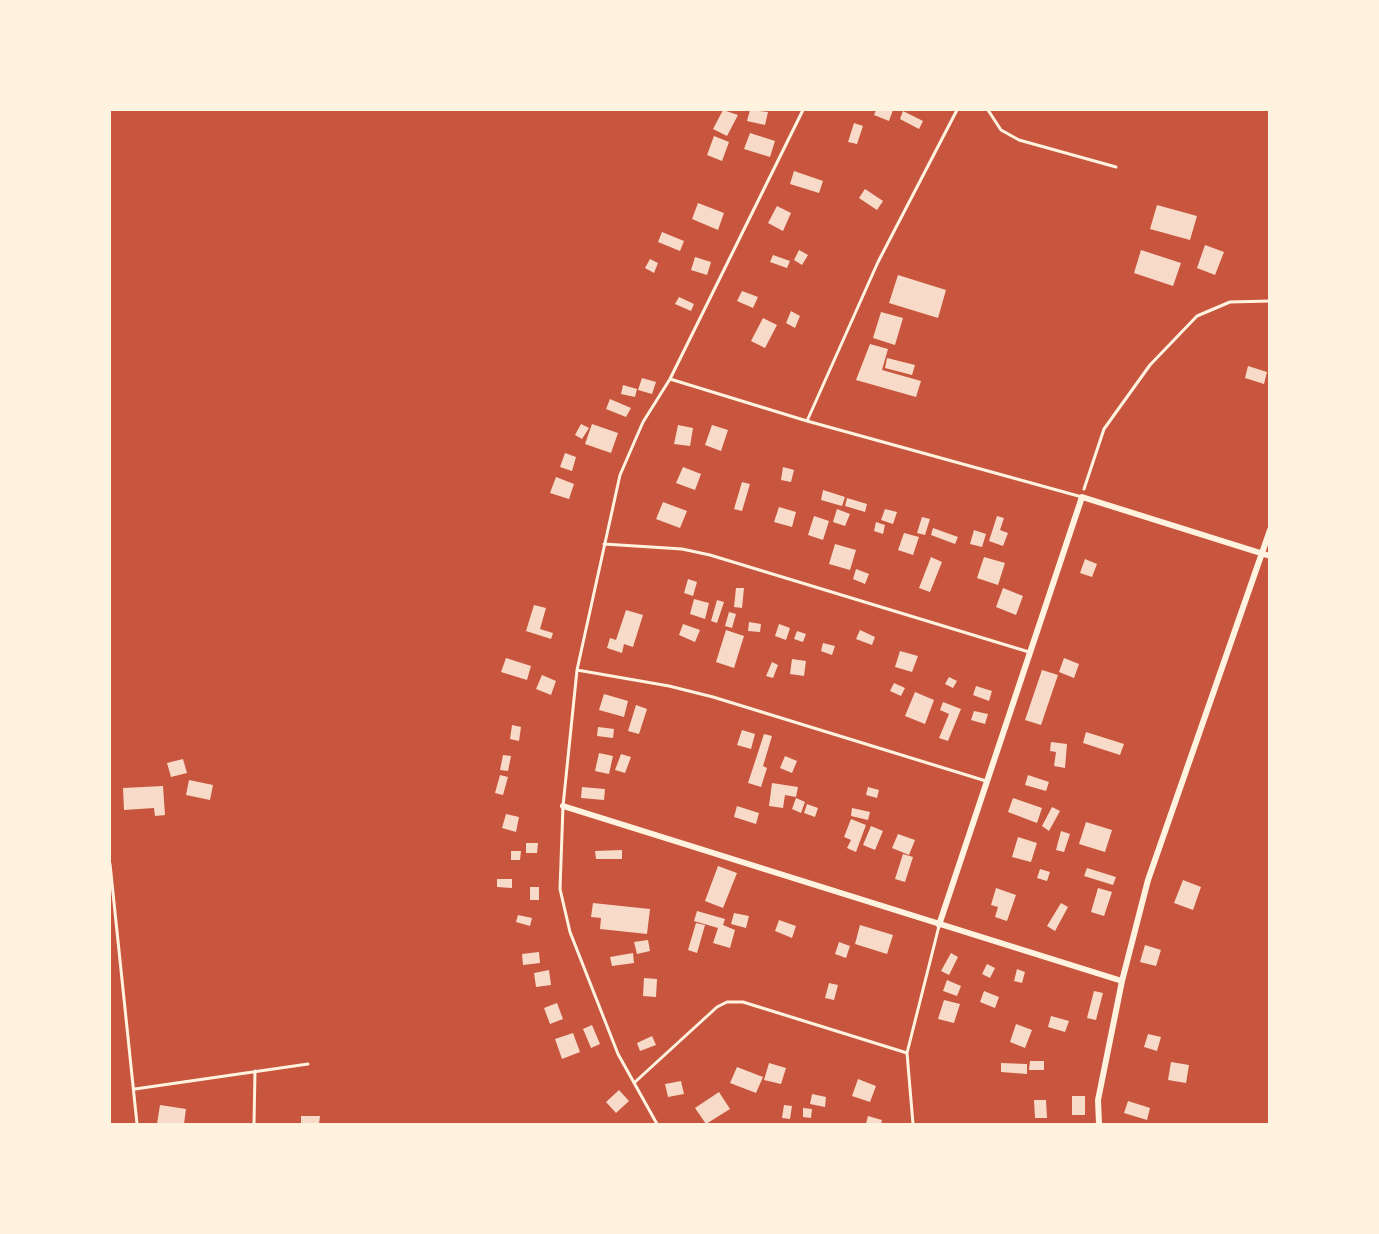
<!DOCTYPE html>
<html>
<head>
<meta charset="utf-8">
<style>
	body { margin:0 }
	#map { position:relative; width:1379px; height:1234px; overflow:hidden; background:#c8553d; font-family:Signika,sans-serif }
	canvas { display:block }
	.frame { position:absolute; inset:0; border:111px solid #fff3e0; pointer-events:none }
</style>
</head>
<body>
<div id="map">
<canvas width="1379" height="1234"></canvas>
<div class="frame"></div>
</div>
<script>
const context = document.querySelector('canvas').getContext('2d');
context.lineJoin = 'round';
function fill(path, color) { context.fillStyle = color; context.fill(path, 'evenodd'); }
const toPath = rows => new Path2D(rows.map(r => 'M' + r).join(''));
function stroke(path, color, width, dash) { context.strokeStyle = color; context.lineWidth = width; context.lineCap = dash ? 'butt' : 'round'; context.setLineDash(dash || []); context.stroke(path); }
fill(toPath([
	[723,110,738,115,727,136,713,129],
	[750,110,768,112,765,125,747,121],
	[876,110,893,110,889,121,874,115],
	[903,111,923,121,919,129,900,119],
	[854,123,863,126,857,144,848,142],
	[750,133,775,141,770,157,744,149],
	[714,136,729,142,722,161,707,155],
	[794,171,823,181,819,193,790,184],
	[865,189,883,201,877,210,859,198],
	[698,203,724,213,718,230,692,219],
	[1157,205,1197,216,1190,240,1150,229],
	[777,206,791,213,783,231,768,223],
	[662,232,684,241,680,251,658,242],
	[1205,245,1224,252,1215,275,1197,268],
	[799,250,808,255,802,265,794,260],
	[1141,250,1181,263,1173,286,1134,273],
	[773,255,790,261,787,268,770,262],
	[695,257,711,262,707,275,691,270],
	[650,259,658,263,654,273,645,268],
	[898,275,946,290,938,318,889,303],
	[742,291,758,297,753,308,737,301],
	[679,297,694,304,691,311,675,304],
	[791,311,800,316,795,328,786,323],
	[881,312,903,318,895,345,873,338],
	[763,318,777,325,765,348,751,341],
	[870,344,888,349,882,370,921,381,916,397,856,380],
	[887,358,915,365,912,375,885,368],
	[1248,366,1267,372,1264,384,1245,378],
	[642,378,656,382,652,394,638,390],
	[623,385,637,389,635,397,621,394],
	[610,399,631,408,626,417,606,409],
	[581,424,589,428,582,439,575,435],
	[592,424,618,433,611,453,585,444],
	[678,425,693,428,690,446,674,444],
	[712,425,728,430,721,451,705,445],
	[565,453,576,457,572,471,560,467],
	[683,467,701,474,695,490,676,483],
	[783,467,794,470,791,482,781,480],
	[556,477,574,484,569,499,550,493],
	[742,482,750,484,742,511,734,509],
	[823,490,845,497,842,506,821,500],
	[847,498,867,504,865,512,845,506],
	[663,502,687,511,680,528,656,519],
	[779,507,796,512,792,527,774,522],
	[837,509,850,514,845,526,833,522],
	[885,509,897,512,893,524,881,520],
	[814,516,829,521,823,540,808,535],
	[997,516,1004,518,1000,530,1008,533,1003,546,989,541],
	[922,517,930,519,925,535,917,533],
	[876,522,885,525,883,534,874,531],
	[933,528,958,537,955,544,931,535],
	[974,530,986,534,982,547,970,544],
	[904,533,919,537,913,555,898,550],
	[835,544,856,550,850,570,829,564],
	[931,557,942,562,930,592,919,588],
	[984,557,1005,563,998,585,977,578],
	[1085,559,1097,564,1092,577,1080,573],
	[856,569,869,574,865,584,853,579],
	[688,579,697,582,693,596,684,593],
	[736,588,744,588,742,608,734,607],
	[1003,588,1023,596,1016,615,996,607],
	[694,599,709,603,705,619,690,614],
	[717,600,724,602,717,623,711,621],
	[534,605,546,608,540,629,553,633,551,639,526,631],
	[626,610,643,615,633,647,624,644,622,653,607,648,610,638,616,640],
	[729,612,736,614,732,628,725,626],
	[749,622,761,624,760,632,748,631],
	[683,624,700,630,695,642,679,635],
	[779,624,790,628,786,640,775,636],
	[726,630,744,636,734,668,716,662],
	[860,630,875,637,872,645,856,639],
	[797,631,806,634,803,642,794,639],
	[823,643,835,646,832,655,821,651],
	[900,651,918,656,912,672,895,667],
	[506,658,531,666,527,680,501,672],
	[1064,658,1079,664,1074,678,1059,672],
	[792,659,806,661,804,676,790,674],
	[772,662,778,665,773,678,766,676],
	[1042,670,1058,675,1041,725,1025,720],
	[542,675,556,681,551,695,536,689],
	[949,677,957,681,953,688,945,684],
	[894,683,905,688,901,696,890,691],
	[976,686,992,691,989,701,973,695],
	[915,692,934,700,925,724,905,716],
	[604,694,628,701,624,717,599,710],
	[943,702,961,709,948,741,939,738,949,714,940,710],
	[636,705,647,709,639,734,628,731],
	[974,711,988,714,985,724,971,720],
	[512,725,521,727,519,741,510,739],
	[598,727,614,729,613,738,597,736],
	[742,730,755,734,751,749,737,745],
	[1086,732,1124,744,1120,755,1083,743],
	[764,734,772,736,763,766,767,768,761,787,748,783],
	[1051,742,1067,744,1065,768,1054,766,1056,752,1050,751],
	[599,753,613,756,609,774,595,771],
	[621,754,631,757,625,773,615,770],
	[503,755,511,756,508,771,500,770],
	[785,756,797,761,792,773,780,768],
	[183,759,187,773,171,777,167,763],
	[500,775,508,777,503,795,495,793],
	[1028,775,1049,782,1046,791,1025,785],
	[189,780,213,785,210,800,186,795],
	[772,783,798,787,796,797,785,795,783,808,769,806],
	[163,786,165,815,155,816,154,808,124,810,123,788],
	[582,787,605,789,604,800,581,798],
	[868,787,879,790,877,798,866,795],
	[796,798,805,802,801,813,792,809],
	[1013,798,1042,808,1037,823,1008,812],
	[807,804,818,808,815,817,804,813],
	[737,806,759,813,756,824,734,817],
	[1052,807,1060,811,1049,831,1042,826],
	[852,808,870,812,868,820,851,816],
	[506,814,519,817,516,832,502,828],
	[851,819,866,825,856,852,847,848,851,840,844,837],
	[1086,822,1112,830,1105,852,1079,844],
	[871,826,883,831,875,850,863,845],
	[1061,831,1070,834,1064,852,1056,850],
	[898,834,915,840,909,855,892,848],
	[1018,837,1037,843,1031,862,1012,857],
	[526,843,538,843,537,853,526,853],
	[622,850,622,859,596,859,595,851],
	[511,851,521,851,520,860,511,860],
	[903,854,913,857,905,882,895,879],
	[718,866,737,873,723,908,705,901],
	[1087,868,1116,877,1113,885,1084,876],
	[1040,869,1050,872,1047,881,1037,878],
	[497,879,512,879,512,888,497,887],
	[1183,880,1201,887,1193,910,1174,903],
	[530,887,539,887,539,900,530,900],
	[996,888,1016,895,1007,921,995,917,998,907,991,905],
	[1098,888,1112,892,1104,916,1091,912],
	[593,903,650,909,647,934,600,929,601,918,591,917],
	[1061,903,1068,907,1055,931,1047,926],
	[697,911,725,919,723,925,735,930,730,948,713,943,718,928,694,921],
	[734,913,749,916,746,928,731,924],
	[518,915,532,918,530,926,516,922],
	[779,920,796,926,792,938,775,931],
	[696,923,705,925,697,953,688,950],
	[860,925,893,935,887,954,855,944],
	[648,940,650,951,637,954,634,942],
	[839,942,850,946,846,958,835,954],
	[1145,945,1161,950,1156,966,1140,962],
	[539,952,540,963,523,965,522,954],
	[633,953,634,963,612,966,610,957],
	[951,953,958,957,949,975,941,971],
	[987,964,995,968,990,978,982,974],
	[1017,969,1025,972,1022,983,1014,981],
	[549,970,551,985,536,987,534,973],
	[644,978,657,979,656,997,643,996],
	[947,980,961,986,957,996,943,991],
	[829,983,838,985,834,1000,825,998],
	[984,991,999,997,995,1008,980,1002],
	[1094,991,1103,993,1096,1020,1087,1018],
	[944,1000,960,1004,954,1023,938,1019],
	[557,1003,563,1019,550,1024,544,1008],
	[1051,1016,1069,1021,1065,1032,1048,1027],
	[1016,1024,1032,1030,1025,1048,1010,1042],
	[592,1025,600,1044,591,1048,583,1029],
	[573,1033,580,1052,562,1059,555,1039],
	[1148,1034,1161,1037,1157,1051,1144,1047],
	[652,1036,656,1045,640,1051,637,1043],
	[1030,1061,1044,1061,1044,1070,1029,1070],
	[1171,1062,1189,1065,1186,1083,1168,1080],
	[769,1063,786,1068,781,1084,764,1080],
	[1001,1063,1027,1064,1027,1074,1001,1072],
	[737,1067,763,1077,756,1093,730,1083],
	[858,1079,876,1086,870,1102,852,1096],
	[681,1081,684,1094,668,1097,665,1084],
	[619,1090,629,1101,616,1113,606,1102],
	[719,1092,730,1109,706,1124,695,1108],
	[812,1094,826,1097,825,1107,810,1104],
	[1072,1096,1085,1096,1085,1115,1072,1115],
	[1034,1100,1046,1100,1047,1118,1035,1118],
	[1128,1101,1150,1108,1147,1120,1124,1113],
	[160,1105,186,1109,184,1124,157,1124],
	[784,1105,792,1106,790,1119,782,1118],
	[803,1108,812,1109,811,1118,803,1117],
	[301,1116,320,1116,319,1124,301,1124],
	[868,1116,882,1120,881,1124,866,1124]
]), '#f7dbc8');
stroke(toPath([
	[988,110,1001,130,1019,140,1116,167],
	[1084,489,1104,429,1150,365,1197,316,1230,302,1270,301]
]), '#fff3e0', 3);
stroke(toPath([
	[670,379,807,421,1082,497],
	[807,421,878,262,957,110],
	[604,544,682,549,710,555,1029,652],
	[577,670,669,686,713,697,986,781],
	[110,864,137,1124],
	[635,1082,717,1007,727,1002,743,1002,907,1053],
	[135,1089,308,1064],
	[254,1124,255,1071],
	[657,1124,618,1054,570,932,560,889,563,806,577,670,620,475,643,422,670,379,803,110],
	[913,1124,907,1053,939,926]
]), '#fff3e0', 3);
stroke(toPath([
	[563,806,1122,981],
	[939,925,1082,497,1270,556],
	[1099,1124,1098,1100,1122,981,1148,880,1270,530]
]), '#fff3e0', 6);
</script>
</body>
</html>
